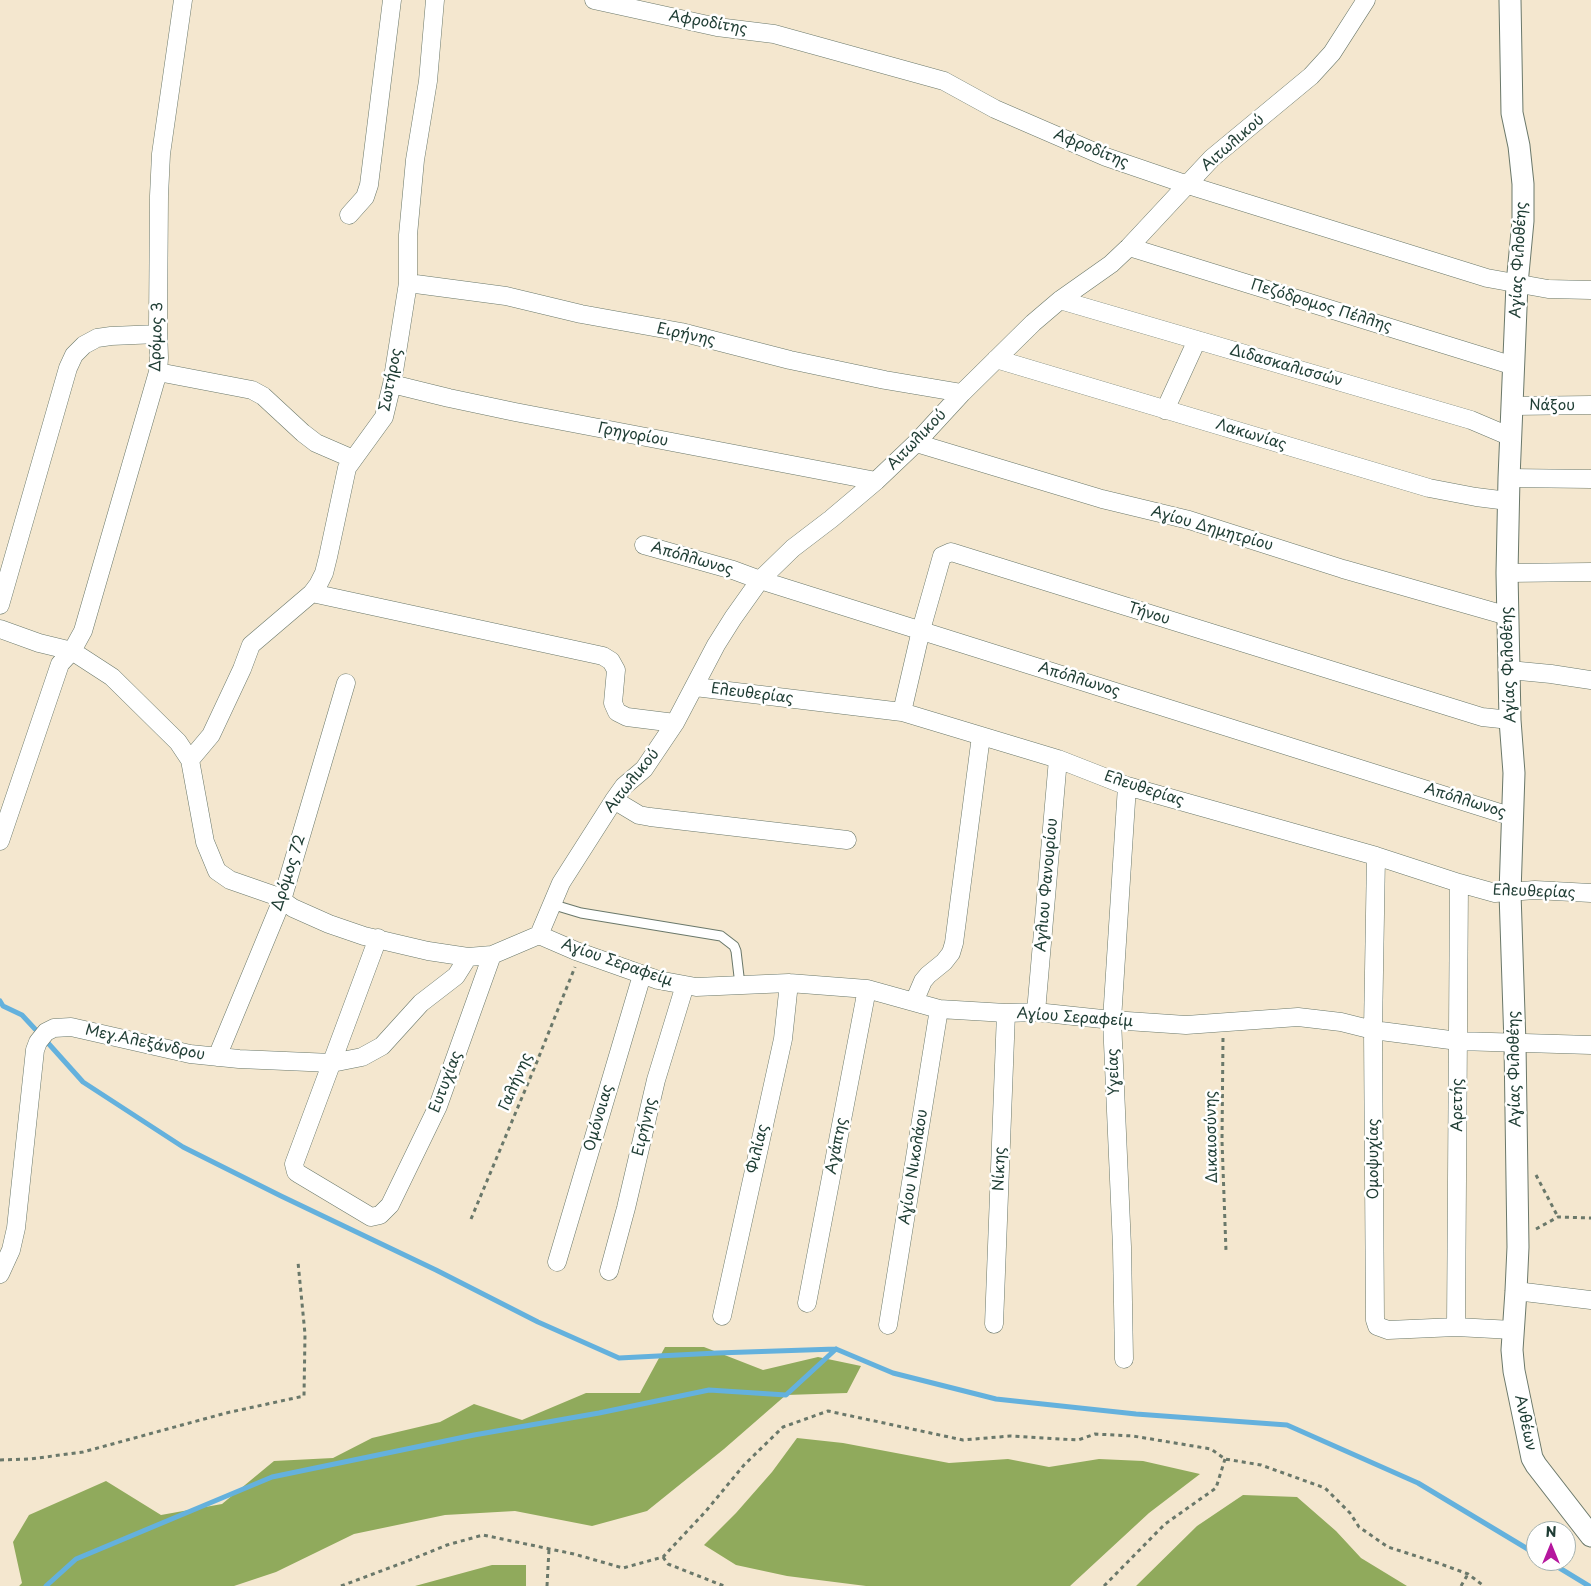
<!DOCTYPE html>
<html>
<head>
<meta charset="utf-8">
<style>
	body { margin:0 }
	#map { position:relative; width:1591px; height:1586px; overflow:hidden; background:#f4e7cf; font-family:"Playpen Sans",sans-serif }
	canvas { display:block }
	.north { position:absolute; left:1526px; top:1521px; width:50px; height:50px; box-sizing:border-box; background:#fff; border:1px solid #a5b1ae; border-radius:50%; rotate:0deg; font-size:14px; font-weight:700; line-height:20px; text-align:center; color:#1f3d34 }
	.north::after { content:''; display:block; margin:auto; width:18px; height:22px; background:#b5179e; clip-path:polygon(50% 0,100% 100%,50% 72%,0 100%) }
</style>
</head>
<body>
<div id="map">
<canvas width="1591" height="1586"></canvas>
<div class="north">N</div>
</div>
<script>
const context = document.querySelector('canvas').getContext('2d');
context.lineJoin = 'round';
function fill(path, color) { context.fillStyle = color; context.fill(path, 'evenodd'); }
const toPath = rows => new Path2D(rows.map(r => 'M' + r).join(''));
function stroke(path, color, width, dash) { context.strokeStyle = color; context.lineWidth = width; context.lineCap = dash ? 'butt' : 'round'; context.setLineDash(dash || []); context.stroke(path); }
function label(font, color, halo, rows, align = 'center') {
  context.font = font + ' "Playpen Sans",sans-serif'; context.lineWidth = 5; context.setLineDash([]); context.textBaseline = 'middle'; context.strokeStyle = halo; context.fillStyle = color; for (const [text, x, y, turn = 0] of rows) {
    context.save(); context.translate(x, y); context.rotate((+turn || 0) * Math.PI / 180); context.textAlign = isNaN(turn) ? turn : align; if (halo) context.strokeText(text, 0, 0); context.fillText(text, 0, 0); context.restore();
  }
}
fill(toPath([
	[665,1347,704,1347,763,1370,818,1357,861,1366,847,1393,786,1395,724,1449,647,1511,592,1526,515,1511,445,1515,354,1534,276,1572,234,1586,19,1586,22,1583,13,1542,29,1515,106,1481,161,1515,222,1504,274,1461,333,1458,372,1438,440,1422,474,1404,522,1420,586,1393,640,1393],
	[797,1438,843,1443,949,1463,1008,1459,1049,1467,1099,1459,1143,1461,1200,1474,1149,1513,1070,1586,866,1586,787,1576,736,1565,704,1545,736,1513,772,1472],
	[1243,1495,1297,1497,1336,1531,1361,1558,1407,1586,1136,1586,1197,1526],
	[492,1565,526,1565,526,1586,415,1586]
]), '#90aa5c');
stroke(toPath([
	[0,1001,3,1006,22,1015,35,1029],
	[48,1043,83,1082,183,1147,281,1196,436,1270,538,1322,619,1358,717,1353,836,1349,893,1373,996,1399,1136,1414,1287,1425,1418,1483,1536,1554],
	[1548,1561,1589,1586],
	[46,1586,76,1559,272,1477,474,1435,599,1413,709,1390,786,1395,836,1349]
]), '#64b1dd', 5);
const service = toPath([
	[551,904,581,913,721,936,734,946,736,951,740,985]
]);
const minor = toPath([
	[594,0,717,27,774,34,944,81,995,109,1106,157,1188,185,1487,278,1548,289,1591,290],
	[349,215,365,197,369,185,392,0],
	[1129,247,1514,366],
	[408,283,506,296,581,314,681,332,790,360,885,380,962,393],
	[1060,300,1471,420,1511,437],
	[996,359,1429,488,1476,497,1508,501],
	[158,372,252,390,263,396,303,433,316,443,353,459],
	[392,384,449,398,515,412,876,481],
	[1513,406,1591,405],
	[1165,410,1197,340],
	[916,443,1102,499,1189,520,1343,569,1508,616],
	[1509,478,1591,479],
	[644,545,733,570,760,580,1513,817],
	[1507,573,1591,572],
	[312,593,603,656,611,661,616,670,613,703,617,712,627,717,675,723],
	[0,605,68,368,74,355,84,345,97,338,111,336,158,334],
	[0,629,39,643,72,651,112,677,178,742,190,760,205,842,217,871,230,880,276,896,293,908,329,924,364,936,428,951,468,957],
	[1509,670,1551,674,1591,680],
	[695,687,902,712,1058,759,1127,786,1376,856,1459,883,1495,893,1535,890,1591,893],
	[902,712,921,630,942,556,951,552,1482,717,1510,720],
	[190,760,211,735,242,669,251,645,312,593,318,585,324,573,328,557,347,468,384,417,392,384,408,283,408,235,415,160,428,81,435,0],
	[614,800,639,815,650,817,847,840],
	[0,841,60,664,72,651,83,631,158,372,159,358,158,327,159,196,161,154,183,0],
	[1376,856,1373,1030,1375,1320,1377,1326,1388,1330,1456,1327,1513,1330],
	[539,935,561,883,614,800,624,786,644,769,675,723,716,645,733,618,760,580,793,548,831,519,876,481,916,443,962,393,1033,323,1060,300,1111,264,1129,247,1212,158,1311,76,1332,53,1366,0],
	[539,935,576,951,658,980,696,987,789,983,867,989,939,1009,1006,1013,1036,1012,1112,1020,1186,1025,1298,1017,1341,1022,1373,1030,1458,1041,1591,1045],
	[378,938,294,1164,296,1172,299,1174,371,1217,380,1215,390,1205,438,1106,492,955],
	[914,1002,923,981,928,975,944,962,951,953,954,943,981,736],
	[1036,1012,1058,759],
	[217,1057,282,900,346,683],
	[557,1262,642,975],
	[609,1271,626,1208,656,1080,685,985],
	[0,1274,11,1250,16,1228,35,1050,38,1042,46,1032,54,1028,71,1027,190,1054,239,1059,332,1063,362,1057,382,1046,421,1003,456,976,468,957,492,955,539,935],
	[1516,1291,1591,1300],
	[807,1303,867,989],
	[722,1316,783,1039,789,983],
	[994,1324,1006,1013],
	[888,1325,939,1009],
	[1456,1327,1459,883],
	[1124,1359,1122,1247,1112,1020,1127,786]
]);
const tertiary = toPath([
	[1510,0,1512,113,1519,146,1523,184,1523,221,1517,284,1509,478,1507,573,1510,720,1514,773,1510,893,1515,1044,1518,1247,1516,1291,1512,1350,1514,1371,1532,1458,1536,1465,1591,1536]
]);
stroke(service, '#6a786a', 11);
stroke(minor, '#6a786a', 19);
stroke(tertiary, '#6a786a', 23);
stroke(toPath([
	[1223,1038,1222,1141,1226,1251],
	[1536,1175,1558,1217],
	[471,1219,536,1064,575,967],
	[1536,1229,1558,1217,1591,1218],
	[0,1460,30,1459,83,1452,226,1413,304,1396,305,1334,298,1262],
	[663,1557,668,1564,724,1586],
	[341,1586,405,1562,447,1545,483,1535,574,1554,623,1568,663,1557,706,1511,744,1465,783,1427,828,1411,963,1440,1010,1436,1078,1440,1095,1434,1133,1436,1211,1449,1225,1459,1261,1465,1325,1488,1350,1513,1359,1527,1388,1547,1438,1563,1468,1574,1484,1586],
	[547,1586,549,1549],
	[1104,1586,1165,1524,1216,1488,1225,1459],
	[1461,1586,1468,1574]
]), '#6a786a', 3, [4, 4]);
stroke(service, '#fff', 9);
stroke(minor, '#fff', 18);
stroke(tertiary, '#fff', 21);
label('15px', '#1f3d34', '#fff', [
	["Αφροδίτης",708,23,10],
	["Αιτωλικού",1233,143,-41],
	["Αφροδίτης",1091,149,22],
	["Αγίας Φιλοθέης",1519,260,-87],
	["Πεζόδρομος Πέλλης",1321,306,17],
	["Ειρήνης",686,335,12],
	["Δρόμος 3",157,337,-88],
	["Διδασκαλισσών",1286,366,16],
	["Σωτήρος",391,380,-79],
	["Νάξου",1552,406],
	["Γρηγορίου",633,435,11],
	["Λακωνίας",1251,435,17],
	["Αιτωλικού",917,440,-46],
	["Αγίου Δημητρίου",1212,529,16],
	["Απόλλωνος",692,559,16],
	["Τήνου",1149,614,17],
	["Αγίας Φιλοθέης",1509,665,-92],
	["Απόλλωνος",1079,680,17],
	["Ελευθερίας",752,694,7],
	["Αιτωλικού",632,781,-51],
	["Ελευθερίας",1144,789,18],
	["Απόλλωνος",1465,801,17],
	["Δρόμος 72",289,873,-72],
	["Αγλιου Φανουρίου",1047,885,-85],
	["Ελευθερίας",1534,892,2],
	["Αγίου Σεραφείμ",617,963,19],
	["Αγίου Σεραφείμ",1075,1018,4],
	["Μεγ.Αλεξάνδρου",145,1043,12],
	["Αγίας Φιλοθέης",1515,1069,-91],
	["Υγείας",1114,1072,-92],
	["Ευτυχίας",446,1082,-69],
	["Γαλήνης",516,1082,-67],
	["Αρετής",1458,1105,-90],
	["Ομόνοιας",599,1118,-74],
	["Ειρήνης",645,1127,-77],
	["Δικαιοσύνης",1212,1137,-91],
	["Αγάπης",837,1146,-79],
	["Φιλίας",758,1149,-77],
	["Ομοψυχίας",1374,1159,-90],
	["Αγίου Νικολάου",914,1167,-81],
	["Νίκης",1000,1169,-88],
	["Ανθέων",1525,1423,78]
]);
</script>
</body>
</html>
